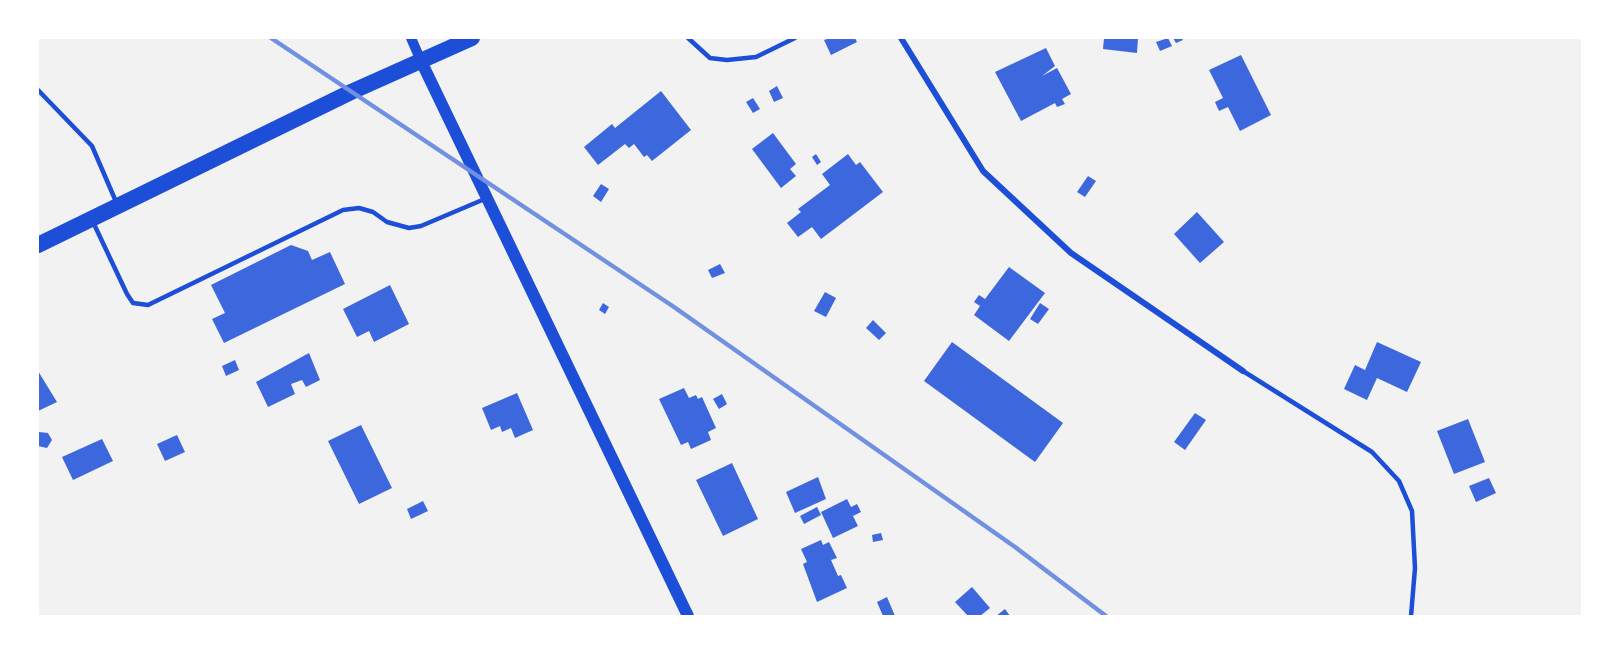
<!DOCTYPE html>
<html>
<head>
<meta charset="utf-8">
<style>
	body { margin:0 }
	#map { position:relative; width:1620px; height:654px; overflow:hidden; background:#f2f2f2; font-family:"Fira Sans",sans-serif }
	canvas { display:block }
	.frame { position:absolute; inset:0; border:39px solid #fff; pointer-events:none }
</style>
</head>
<body>
<div id="map">
<canvas width="1620" height="654"></canvas>
<div class="frame"></div>
</div>
<script>
const context = document.querySelector('canvas').getContext('2d');
context.lineJoin = 'round';
function fill(path, color) { context.fillStyle = color; context.fill(path, 'evenodd'); }
const toPath = rows => new Path2D(rows.map(r => 'M' + r).join(''));
function stroke(path, color, width, dash) { context.strokeStyle = color; context.lineWidth = width; context.lineCap = dash ? 'butt' : 'round'; context.setLineDash(dash || []); context.stroke(path); }
fill(toPath([
	[830,38,855,38,857,42,831,55,824,40],
	[1104,38,1138,38,1137,53,1103,49],
	[1168,38,1172,46,1160,51,1156,42],
	[1173,38,1182,38,1183,40,1176,43],
	[1046,48,1055,66,1042,76,1057,68,1071,94,1062,99,1065,104,1057,107,1055,103,1021,121,995,72],
	[1241,55,1271,115,1240,131,1228,107,1219,111,1215,102,1223,98,1209,70],
	[777,86,783,98,774,102,769,91],
	[661,91,691,130,652,161,647,155,644,157,634,144,629,148,625,144,598,165,584,147,612,124,615,128],
	[753,98,760,109,753,113,746,102],
	[773,133,796,164,790,169,796,176,781,188,752,149],
	[816,154,821,162,817,165,812,157],
	[848,154,856,165,860,162,883,192,821,239,812,227,798,237,787,223,801,212,798,209,830,185,822,174],
	[1088,176,1096,181,1085,197,1077,192],
	[601,184,609,189,601,202,593,196],
	[1197,212,1224,242,1200,263,1174,234],
	[291,245,308,251,312,260,330,252,345,284,224,343,212,319,225,313,211,285],
	[720,264,725,273,712,278,708,270],
	[1009,267,1045,293,1009,341,974,315,980,306,974,302,979,295,985,299],
	[390,285,409,324,374,342,369,331,357,337,343,309],
	[825,292,836,298,826,317,814,311],
	[603,303,609,307,605,314,599,310],
	[1040,303,1049,309,1038,324,1030,319],
	[873,320,886,333,879,340,866,328],
	[952,342,1063,423,1035,462,924,381],
	[1377,342,1421,362,1407,392,1377,378,1367,400,1344,389,1355,365,1365,370],
	[309,353,320,380,306,387,302,380,291,384,295,394,268,407,256,382],
	[235,360,239,370,226,376,222,366],
	[38,371,57,402,38,411],
	[684,388,689,398,696,395,698,399,702,397,716,428,708,432,711,440,691,449,688,442,681,445,659,399],
	[517,393,533,430,515,438,511,428,502,432,500,426,491,430,482,408],
	[722,394,727,404,719,409,713,399],
	[1195,413,1206,420,1185,450,1174,442],
	[1468,419,1485,462,1454,474,1437,431],
	[361,425,392,488,359,504,328,441],
	[39,432,48,433,52,440,47,448,38,446],
	[177,435,185,452,165,461,157,444],
	[102,439,113,461,73,480,62,457],
	[732,463,758,519,723,536,696,480],
	[818,477,826,499,795,513,786,492],
	[1489,478,1496,493,1476,502,1469,486],
	[847,499,851,507,857,504,861,512,853,516,858,526,833,538,821,512],
	[423,501,428,511,411,519,407,509],
	[817,507,821,515,804,524,800,516],
	[881,533,883,540,873,542,872,535],
	[821,540,823,545,829,542,837,558,831,560,838,576,841,575,847,588,817,602,803,564,807,562,801,549],
	[972,587,990,608,980,616,968,616,955,602],
	[887,597,895,616,883,616,877,602],
	[1005,609,1010,616,996,616]
]), '#3d67dc');
stroke(toPath([
	[688,38,710,58,727,60,756,57,795,38],
	[38,90,92,146,117,204],
	[93,222,127,294,133,303,148,305,343,210,359,208,373,212,387,222,409,228,421,226,487,198],
	[1243,371,1372,452,1399,481,1412,511,1415,568,1411,616]
]), '#1d4ed8', 4.5);
stroke(toPath([
	[901,38,983,171,1071,253,1243,371]
]), '#1d4ed8', 6);
stroke(toPath([
	[411,38,421,61]
]), '#1d4ed8', 10);
stroke(toPath([
	[421,61,688,616]
]), '#1d4ed8', 12);
stroke(toPath([
	[38,245,351,92,472,38]
]), '#1d4ed8', 16);
stroke(toPath([
	[271,38,674,307,1015,547,1106,616]
]), '#7290e2', 4.5);
</script>
</body>
</html>
